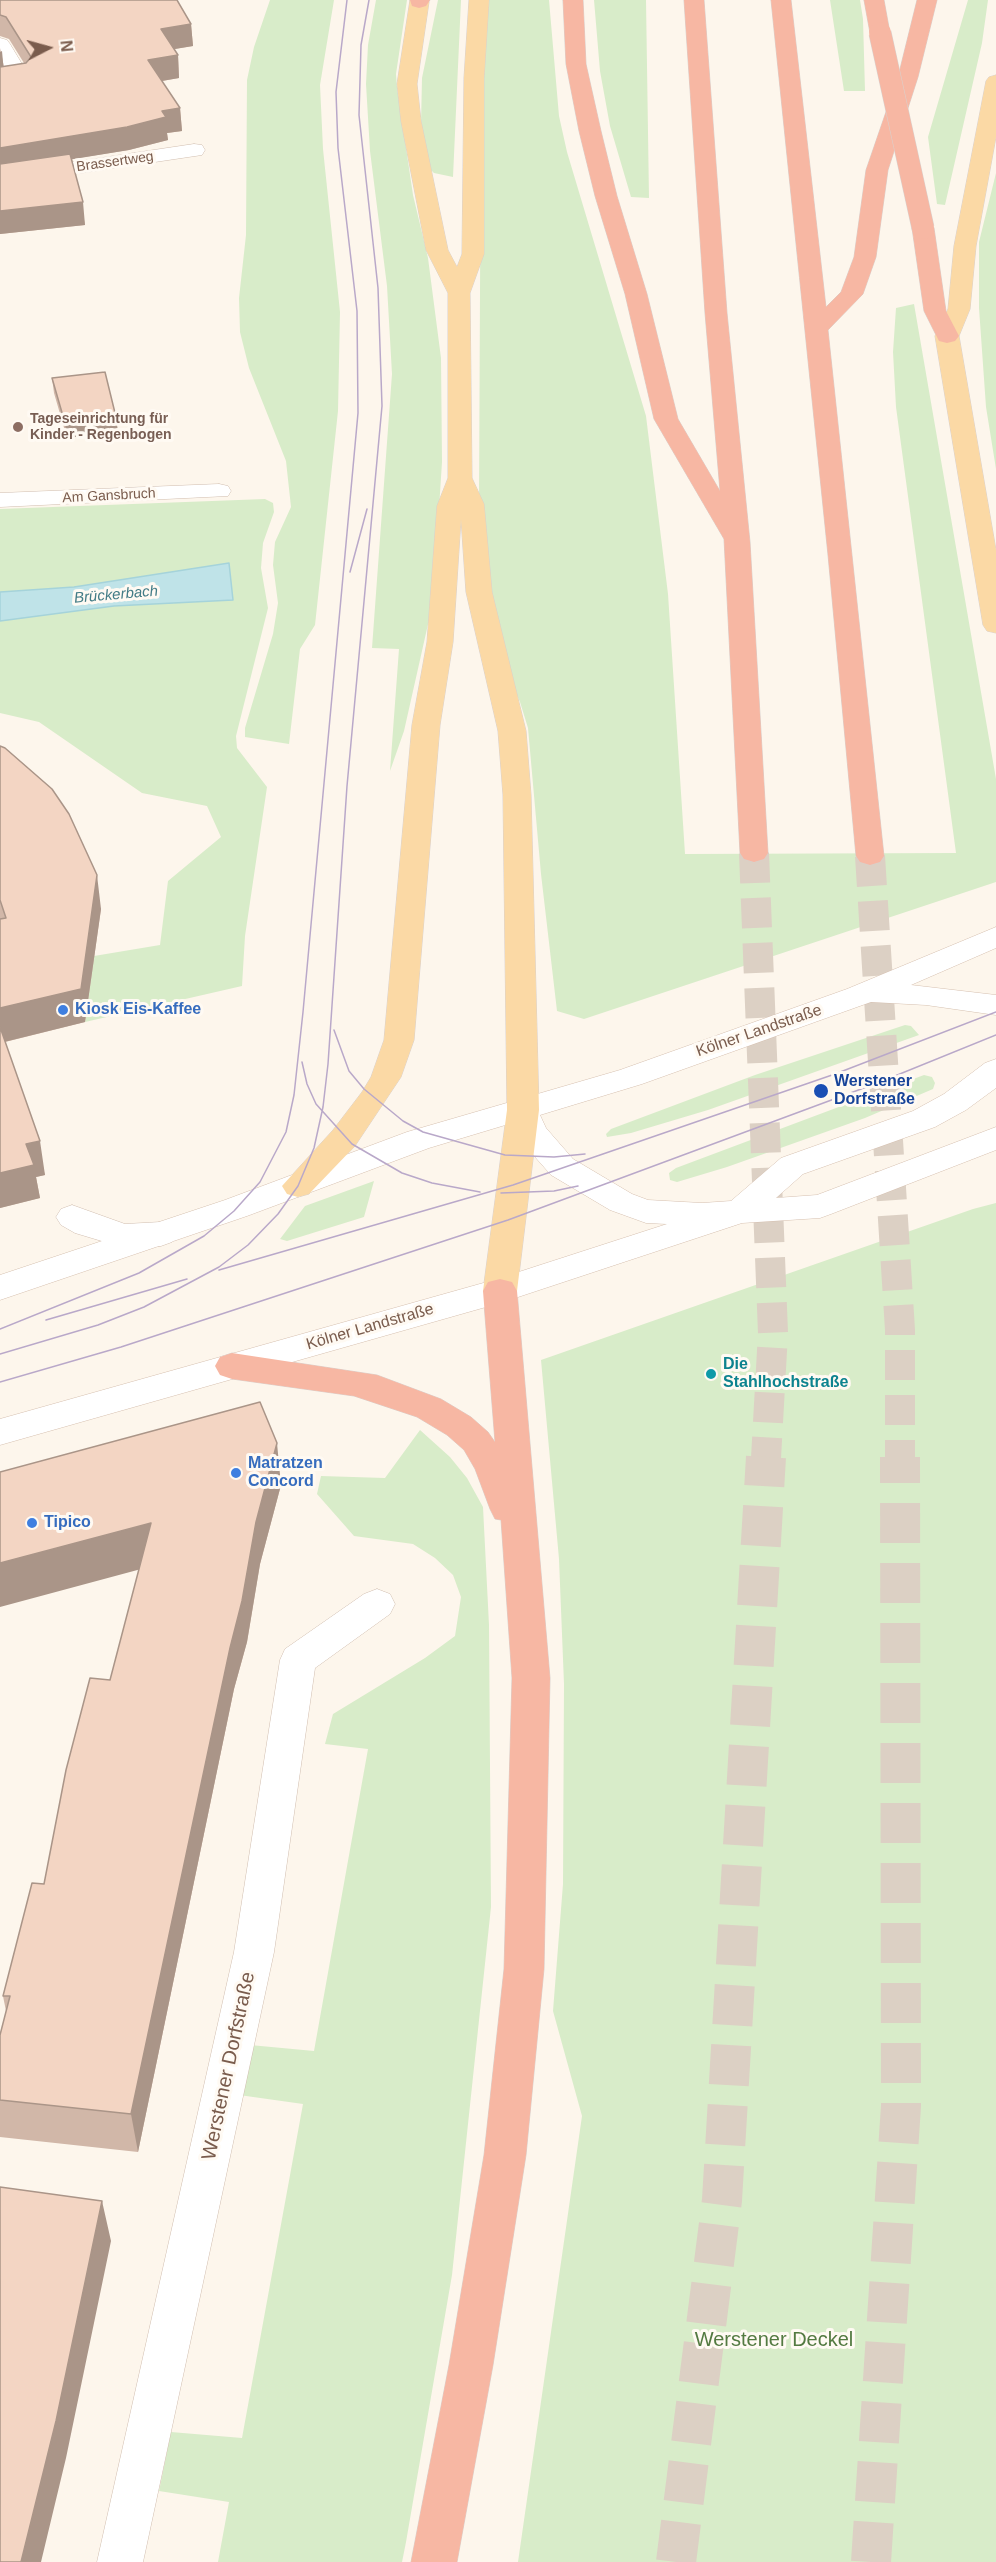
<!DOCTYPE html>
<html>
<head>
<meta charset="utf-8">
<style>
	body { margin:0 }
	#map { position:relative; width:996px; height:2562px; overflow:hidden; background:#fdf6ec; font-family:Helvetica,sans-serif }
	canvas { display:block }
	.north { position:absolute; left:18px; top:18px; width:60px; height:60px; -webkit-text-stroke:4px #fffaf3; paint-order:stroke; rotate:84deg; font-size:16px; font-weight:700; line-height:24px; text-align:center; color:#7a5c4d }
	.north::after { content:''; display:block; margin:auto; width:21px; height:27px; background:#7a5c4d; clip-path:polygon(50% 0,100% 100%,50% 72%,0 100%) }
</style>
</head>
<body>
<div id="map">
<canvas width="996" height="2562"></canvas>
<div class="north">N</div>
</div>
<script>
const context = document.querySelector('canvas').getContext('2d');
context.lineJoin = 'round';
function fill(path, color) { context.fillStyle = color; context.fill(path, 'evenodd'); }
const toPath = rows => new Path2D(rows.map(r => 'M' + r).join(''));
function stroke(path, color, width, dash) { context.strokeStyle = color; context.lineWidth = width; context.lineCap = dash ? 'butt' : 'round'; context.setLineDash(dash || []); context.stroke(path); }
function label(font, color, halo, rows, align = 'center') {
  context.font = font + ' Helvetica,sans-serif'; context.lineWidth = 6; context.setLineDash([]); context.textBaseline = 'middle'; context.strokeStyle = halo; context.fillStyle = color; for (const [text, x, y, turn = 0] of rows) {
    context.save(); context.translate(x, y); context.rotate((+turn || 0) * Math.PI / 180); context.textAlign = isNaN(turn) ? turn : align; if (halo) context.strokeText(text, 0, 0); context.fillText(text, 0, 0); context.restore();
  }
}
fill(toPath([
	[270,0,334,0,320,85,323,149,340,312,338,411,315,625,300,649,289,744,245,737,245,728,273,634,278,603,273,565,275,542,291,507,286,461,249,368,240,332,239,298,246,235,247,80,254,47],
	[376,0,407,0,396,74,397,87,413,195,428,258,441,358,442,462,433,602,404,731,390,771,399,649,372,648,392,374,387,286,370,151,366,84,368,45],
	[438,0,461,0,453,177,434,173,428,167,421,124,422,78],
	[489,0,549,0,559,116,567,152,646,416,668,594,685,854,956,853,896,407,893,352,896,308,914,304,996,779,996,882,584,1019,557,1011,541,874,528,728,520,702,501,662,479,505,481,79],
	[594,0,646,0,649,198,631,197,610,126,600,71],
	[830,0,860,0,863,19,865,91,844,91],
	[968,0,988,0,982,43,945,205,937,204,928,137],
	[996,173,996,469,986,407,979,308,979,242],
	[265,499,273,503,274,512,263,543,261,568,268,608,236,736,237,748,267,787,245,936,242,986,85,1022,94,956,160,945,168,881,221,837,207,806,142,793,39,722,0,713,0,509],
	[905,1025,911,1026,919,1035,708,1110,631,1133,607,1137,606,1134,611,1129,755,1075],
	[924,1075,932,1077,935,1083,933,1089,865,1118,727,1167,677,1182,670,1180,669,1173,676,1168],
	[374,1181,364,1217,287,1241,280,1239,305,1206],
	[996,1203,996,2562,518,2562,582,2116,553,2011,563,1884,564,1684,559,1559,541,1360,973,1209],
	[420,1430,450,1457,467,1478,483,1507,489,1625,491,1907,452,2275,406,2542,402,2562,218,2562,229,2502,159,2491,171,2432,242,2438,303,2104,239,2095,250,2045,314,2051,368,1749,325,1744,333,1714,425,1658,455,1636,461,1597,453,1575,435,1558,413,1544,354,1536,317,1494,321,1476,385,1478]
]), '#d8ecc9');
const water = toPath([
	[229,563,233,600,114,606,0,621,0,592,74,587,229,563]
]);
fill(water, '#bfe3e8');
stroke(water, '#a5d3da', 1.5);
stroke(toPath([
	[754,853,773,1333,766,1458],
	[870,856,900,1330,900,1458]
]), '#dcd0c4', 30, [30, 15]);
stroke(toPath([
	[676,2562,722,2200,766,1457],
	[871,2562,901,2106,900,1457]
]), '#dcd0c4', 40, [40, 20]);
const lane = toPath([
	[72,1205,125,1224,161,1222,172,1226,177,1234,172,1242,161,1246,125,1248,75,1233,61,1225,56,1217,61,1209,72,1205]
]);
const street = toPath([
	[0,38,7,40,10,44,31,79,28,83,0,88,0,76,8,75,0,61,0,38],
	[194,144,202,145,205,150,202,155,0,185,0,173,194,144],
	[219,484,228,486,231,491,228,496,0,507,0,493,219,484],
	[377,1589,390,1594,395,1604,390,1614,315,1668,274,1952,143,2562,97,2562,234,1952,280,1660,285,1649,364,1594,377,1589]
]);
const secondary = toPath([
	[996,927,996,948,911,985,996,995,996,1015,926,1005,871,1002,642,1084,540,1115,546,1128,573,1159,632,1194,648,1200,702,1203,731,1201,781,1158,913,1111,944,1094,985,1063,996,1059,996,1088,966,1110,935,1127,803,1174,776,1198,817,1195,996,1127,996,1150,831,1214,820,1218,742,1223,500,1303,0,1445,0,1419,494,1280,667,1224,646,1223,610,1210,551,1175,521,1141,512,1123,429,1148,247,1216,0,1300,0,1275,225,1200,407,1132,620,1070,847,989,996,927]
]);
const primary = toPath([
	[410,0,429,2,417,84,421,121,448,250,457,267,462,254,464,78,469,0,489,0,484,78,484,254,470,293,472,478,484,504,492,592,526,731,531,795,539,1110,517,1291,512,1300,500,1303,488,1300,483,1291,507,1110,503,795,498,731,466,592,461,519,453,642,440,725,414,1040,401,1077,355,1146,309,1194,298,1197,287,1194,282,1186,333,1130,362,1092,371,1077,384,1040,412,725,427,642,437,506,448,478,448,293,426,250,401,121,397,84,410,0],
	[996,75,996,137,976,246,970,309,959,336,996,550,996,633,987,631,983,625,935,336,948,309,954,246,986,81,989,77,996,75]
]);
const highway = toPath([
	[410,0,430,0,426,6,419,8,412,6,410,0],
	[563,0,583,0,586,64,601,131,617,196,647,294,678,419,720,491,705,313,684,0,704,0,727,313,750,542,768,853,764,859,754,862,744,859,740,853,724,539,654,419,625,294,595,196,579,131,566,64,563,0],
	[771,0,791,0,826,307,841,292,854,257,866,170,898,77,917,0,937,0,918,77,888,170,876,257,863,294,828,330,884,856,880,862,870,865,860,862,856,856,828,555,771,0],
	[864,0,884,0,890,33,887,37,880,39,873,37,870,33,864,0],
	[923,221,931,223,934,228,946,311,959,336,955,341,947,343,939,341,924,311,912,228,915,223,923,221],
	[500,1279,512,1282,517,1291,550,1678,544,1969,526,2155,493,2365,457,2562,411,2562,449,2365,484,2155,504,1969,512,1678,501,1520,495,1519,490,1509,475,1469,464,1450,447,1435,417,1417,354,1396,232,1379,220,1375,215,1366,220,1357,232,1353,377,1375,441,1399,471,1417,488,1432,495,1442,483,1291,488,1282,500,1279]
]);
stroke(lane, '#d1beb0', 1);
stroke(street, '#d1beb0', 1);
stroke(secondary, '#d6c0b0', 1);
stroke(primary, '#dad1cd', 1);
stroke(highway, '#dad1cd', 1);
fill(lane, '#fff');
fill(street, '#fff');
fill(secondary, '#fff');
fill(primary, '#fbd9a5');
fill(highway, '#f7b7a3');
stroke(toPath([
	[350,572,367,509],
	[334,1030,349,1071,364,1089,403,1121,423,1132,505,1155,554,1157,585,1154],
	[302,1062,307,1084,316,1104,352,1144,402,1173,432,1183,480,1192],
	[501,1193,554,1191,578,1186],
	[219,1270,513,1185,835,1074,996,1012],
	[46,1320,187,1279],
	[0,1329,139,1273,204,1236,234,1211,260,1182,286,1132,294,1095,303,1012,358,413,357,311,338,148,336,92,347,0],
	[0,1354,98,1325,144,1307,219,1267,248,1245,278,1214,298,1186,314,1148,323,1107,328,1064,347,786,382,406,378,288,359,115,361,45,369,0],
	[0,1382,121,1347,508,1220,880,1082,996,1035]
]), '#b9a8c9', 1.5);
const highwayBridge = toPath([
	[880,33,923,228]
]);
stroke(highwayBridge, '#dad1cd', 23, []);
stroke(highwayBridge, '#f7b7a3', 22);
fill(toPath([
	[0,0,191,24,193,46,174,49,178,55,179,78,162,81,180,108,182,131,167,133,168,140,129,150,72,159,85,225,0,234,0,48,4,67,24,63,9,39,0,36],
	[52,378,118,432,67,438,54,393],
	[0,746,101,909,85,1022,5,1042,45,1175,36,1177,40,1198,0,1208],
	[281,1485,260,1564,247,1642,234,1689,138,2152,0,2137,0,2035,6,2011,3,1996,44,1884,110,1680,139,1570]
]), '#d1b7a8');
fill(toPath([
	[191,24,193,46,163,51,161,29],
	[2,51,4,73,0,75,0,52],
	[178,55,179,78,150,83,148,60],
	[180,108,182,131,167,133,168,140,129,150,0,171,0,148,162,111],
	[83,202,85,225,0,234,0,211],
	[116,417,118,432,67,438,65,423],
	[97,875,101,909,85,1022,0,1043,0,1008],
	[40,1141,45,1175,36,1177,40,1198,0,1208,0,1173,26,1144],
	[277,1443,281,1485,260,1564,247,1642,234,1689,138,2152,131,2114,256,1522],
	[151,1523,156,1565,0,1607,0,1563],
	[102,2201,111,2241,66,2458,41,2562,21,2562]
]), '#aa9588');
const building = toPath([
	[0,0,177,0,191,24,161,29,178,55,148,60,180,108,162,111,166,117,127,127,0,148,0,67,26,63,31,57,6,17,0,15,0,0],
	[70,154,83,202,0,211,0,164,70,154],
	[105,372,116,417,65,423,52,378,105,372],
	[0,746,5,748,52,789,69,814,97,875,81,989,0,1008,0,919,6,918,0,900,0,746],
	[0,1027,40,1141,26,1144,34,1165,0,1173,0,1027],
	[260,1402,277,1443,256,1522,242,1601,230,1648,131,2114,0,2100,0,2035,10,1996,3,1996,32,1883,44,1884,66,1770,90,1678,110,1680,151,1523,0,1563,0,1472,260,1402],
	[0,2187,102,2201,56,2421,21,2562,0,2562,0,2187]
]);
fill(building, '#f3d5c3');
stroke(building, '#aa9588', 1.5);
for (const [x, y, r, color] of [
	[18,427,6,"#8d6e63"],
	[63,1010,6,"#3f7fe0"],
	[821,1091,8,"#1a4fb4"],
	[711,1374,6,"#0f9aa8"],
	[236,1473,6,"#3f7fe0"],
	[32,1523,6,"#3f7fe0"]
]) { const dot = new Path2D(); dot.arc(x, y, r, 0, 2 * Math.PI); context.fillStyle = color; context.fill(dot); stroke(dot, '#fffaf3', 2); }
label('14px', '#7a5c4d', '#fffaf3', [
	["Brassertweg",115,162,-8],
	["Am Gansbruch",109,496,-3]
]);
label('bold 14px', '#785e54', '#fffaf3', [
	["Tageseinrichtung für",30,419],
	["Kinder - Regenbogen",30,435]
], 'left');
label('italic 15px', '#437c86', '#fffaf3', [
	["Brückerbach",116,595,-5]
]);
label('bold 16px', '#366cbe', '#fffaf3', [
	["Kiosk Eis-Kaffee",75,1010],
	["Matratzen",248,1464],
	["Concord",248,1482],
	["Tipico",44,1523]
], 'left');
label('16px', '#7a5c4d', '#fffaf3', [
	["Kölner Landstraße",759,1031,-19],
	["Kölner Landstraße",370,1327,-16]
]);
label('bold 16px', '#164399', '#fffaf3', [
	["Werstener",834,1082],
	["Dorfstraße",834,1100]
], 'left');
label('bold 16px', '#0d838f', '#fffaf3', [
	["Die",723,1365],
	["Stahlhochstraße",723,1383]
], 'left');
label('20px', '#7a5c4d', '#fffaf3', [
	["Werstener Dorfstraße",229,2066,-78]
]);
label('20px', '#537a41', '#fffaf3', [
	["Werstener Deckel",774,2340]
]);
</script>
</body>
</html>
